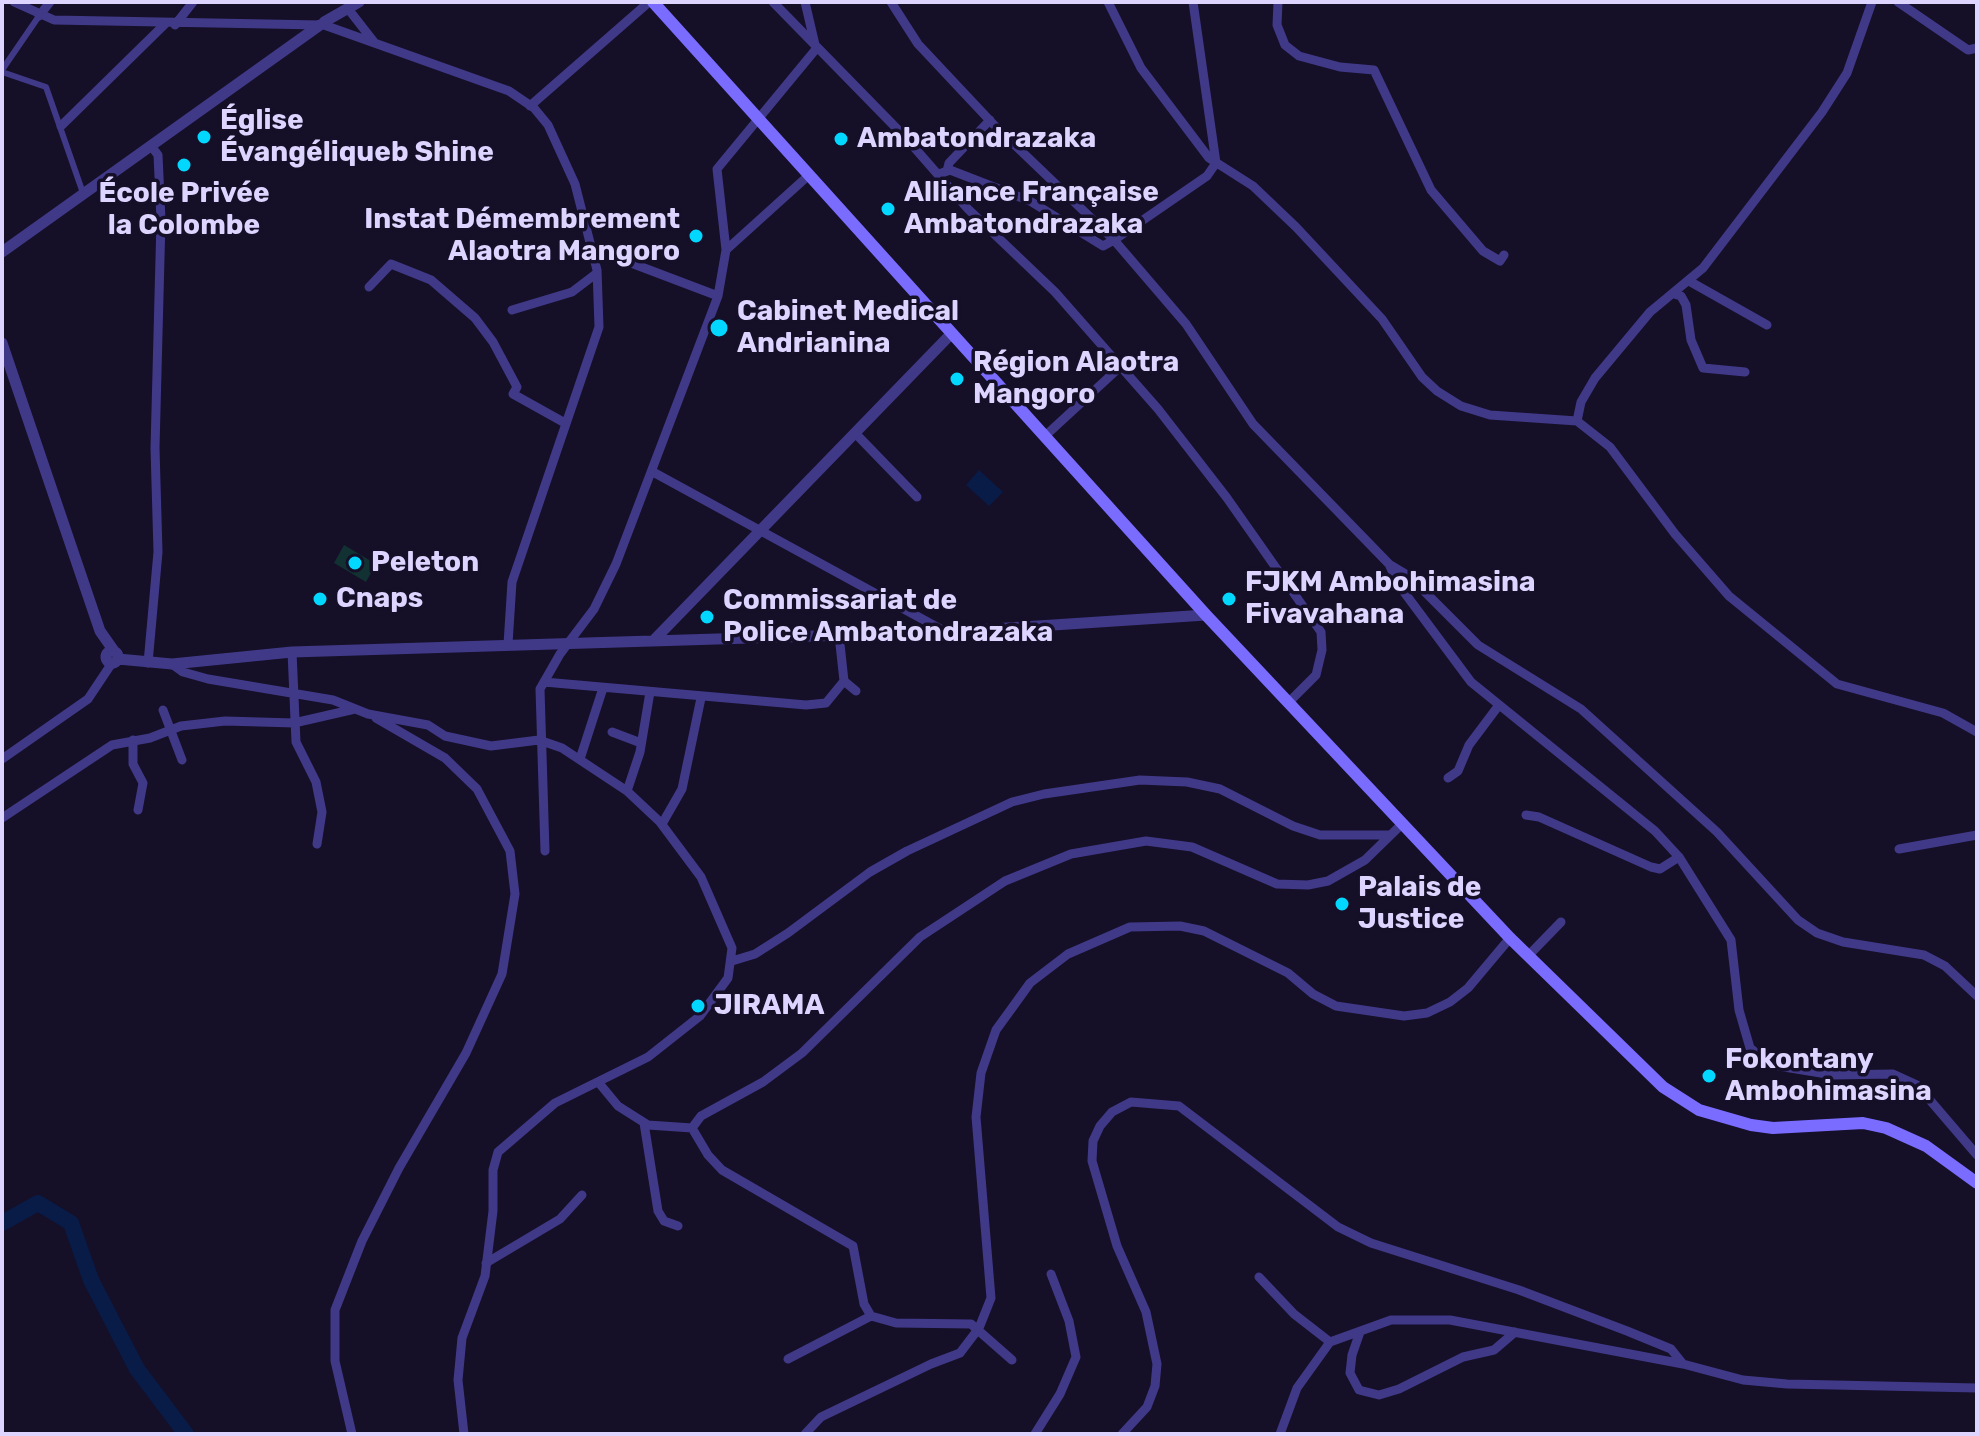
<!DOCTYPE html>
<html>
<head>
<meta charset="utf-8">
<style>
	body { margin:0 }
	#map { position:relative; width:1979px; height:1436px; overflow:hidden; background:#150f28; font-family:Rubik,sans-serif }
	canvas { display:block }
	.frame { position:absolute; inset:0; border:4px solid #ddd5ff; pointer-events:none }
</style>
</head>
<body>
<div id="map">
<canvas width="1979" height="1436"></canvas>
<div class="frame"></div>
</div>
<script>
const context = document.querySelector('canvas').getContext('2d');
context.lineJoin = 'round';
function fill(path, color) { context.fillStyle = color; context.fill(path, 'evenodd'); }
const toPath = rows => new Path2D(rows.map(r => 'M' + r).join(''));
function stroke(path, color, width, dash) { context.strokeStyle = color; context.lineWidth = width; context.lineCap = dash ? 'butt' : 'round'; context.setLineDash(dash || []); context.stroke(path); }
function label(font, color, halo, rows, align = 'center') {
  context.font = font + ' Rubik,sans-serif'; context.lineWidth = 7; context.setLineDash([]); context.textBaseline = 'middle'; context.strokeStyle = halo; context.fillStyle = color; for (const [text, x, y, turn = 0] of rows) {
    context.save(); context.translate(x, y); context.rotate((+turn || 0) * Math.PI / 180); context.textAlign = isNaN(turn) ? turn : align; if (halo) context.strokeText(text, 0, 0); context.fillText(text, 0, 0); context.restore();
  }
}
fill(toPath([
	[344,545,376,564,366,582,334,563]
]), '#123132');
fill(toPath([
	[979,470,1003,492,989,506,966,485]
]), '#091c47');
stroke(toPath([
	[2,1223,38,1203,71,1223,91,1280,137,1369,186,1434]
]), '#091c47', 16);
stroke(toPath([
	[2,70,39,16],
	[2,72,46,87,83,193]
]), '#403988', 6);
stroke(toPath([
	[14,2,54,20,320,25],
	[773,2,906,138,968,209,1055,292,1158,409,1227,498,1321,632,1322,650,1316,675,1290,701],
	[891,2,918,44,995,126,1114,240,1186,324,1253,424,1389,564,1398,584,1471,682,1655,831,1679,857,1731,940,1739,1010,1750,1048,1772,1065,1833,1075,1893,1074,1917,1085,1977,1155],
	[1108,2,1141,68,1209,158,1253,186,1296,227,1382,319,1422,377,1437,391,1461,406,1490,415,1577,421,1610,447,1675,534,1729,596,1837,684,1943,713,1977,732],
	[1278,2,1277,25,1285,45,1299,56,1340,67,1374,70,1431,190,1483,251,1500,261,1504,255],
	[1898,2,1968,50,1977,48],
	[349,10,374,42],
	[39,16,50,2],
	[175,25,193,2],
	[324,25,509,91,534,108,548,125,575,184,597,270,599,327,512,582,508,644],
	[530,106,649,2],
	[61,126,165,24],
	[947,171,949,163,990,120],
	[939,174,950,170,1030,201,1103,246,1114,240,1207,176,1216,163,1193,2],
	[726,250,717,169,816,49,805,2],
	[593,253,602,252,718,296],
	[1689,281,1767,325],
	[369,287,391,264,431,280,475,318,493,342,517,387,513,394,565,423],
	[1674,294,1681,296,1686,305,1691,340,1703,368,1745,372],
	[512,310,572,292,597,273],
	[1577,421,1581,402,1595,378,1650,312,1703,268,1822,112,1847,73,1872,2],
	[855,433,917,497],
	[1045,436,1121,366],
	[653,472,946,632],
	[1389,564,1409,576,1478,645,1581,709,1717,832,1798,920,1817,933,1843,942,1924,955,1945,966,1977,996],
	[839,635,844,681,856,691],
	[292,652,296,742,316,782,322,812,317,844],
	[148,663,158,552,155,448,161,220,158,155,151,146],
	[172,664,183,672,208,679,333,700,368,714,428,725,445,736,491,746,539,740,562,748,627,791,660,822,701,877,732,948,728,978,700,1016,648,1057,555,1103,498,1152,493,1170,493,1211,485,1276,462,1338,458,1380,464,1434],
	[544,682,806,705,826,703,844,681],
	[163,710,182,760],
	[612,732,641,743],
	[133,740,133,764,143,783,138,810],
	[2,759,88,699,112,663],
	[580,759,603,688],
	[1448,778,1458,771,1469,745,1499,705],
	[627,791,640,752,650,692],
	[1526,815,1539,817,1651,867,1660,869,1679,857],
	[2,818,112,745,150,738,181,726,225,721,294,723,355,709],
	[662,824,682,789,701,698],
	[1899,849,1977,835],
	[545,851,540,689,560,654,594,609,616,564,718,296,726,250,809,175],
	[1528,956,1561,922],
	[732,961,755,954,788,933,870,872,907,851,1012,802,1044,794,1140,780,1187,782,1220,789,1293,826,1320,835,1388,835],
	[599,1083,618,1106,648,1125,692,1128],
	[644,1123,658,1211,664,1221,678,1226],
	[692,1128,701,1116,763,1082,802,1053,920,937,1005,881,1071,854,1146,841,1192,847,1277,884,1308,885,1328,881,1365,860,1403,823],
	[692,1128,708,1155,722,1170,853,1246,864,1304,871,1316,896,1323,971,1324,1012,1360],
	[486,1263,560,1219,582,1195],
	[1259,1277,1294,1314,1330,1342],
	[1360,1332,1352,1355,1350,1373,1359,1390,1379,1395,1399,1389,1463,1357,1494,1350,1515,1332],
	[788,1359,871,1316],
	[352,1434,335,1361,335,1310,362,1241,399,1168,466,1053,502,974,515,894,510,851,477,789,445,758,376,718],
	[805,1434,821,1417,931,1364,960,1353,979,1328,991,1298,976,1117,981,1073,996,1030,1012,1008,1030,983,1068,954,1130,927,1180,926,1204,931,1288,973,1313,994,1336,1006,1404,1016,1427,1013,1450,1002,1468,988,1510,938],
	[1035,1434,1060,1394,1076,1357,1069,1321,1051,1274],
	[1122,1434,1147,1407,1155,1386,1157,1364,1146,1312,1117,1246,1092,1161,1093,1141,1100,1126,1112,1112,1131,1102,1179,1106,1338,1227,1371,1243,1519,1290,1627,1331,1671,1349,1683,1364,1743,1380,1787,1384,1977,1388],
	[1280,1434,1297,1388,1330,1342,1391,1320,1450,1320,1683,1364]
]), '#403988', 9);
stroke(toPath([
	[324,22,359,2],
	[2,252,320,25],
	[2,343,100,631,114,651],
	[654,640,951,334],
	'106 657a6 6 0 1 1 12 0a6 6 0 1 1-12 0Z',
	[118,659,172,664,292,652,946,632,1206,615]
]), '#403988', 11);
stroke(toPath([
	[653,2,1206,615,1510,938,1663,1087,1699,1110,1751,1125,1773,1128,1863,1123,1886,1128,1926,1146,1977,1183]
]), '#796cff', 12);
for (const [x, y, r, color] of [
	[204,137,8,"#01d7ff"],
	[841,139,8,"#01d7ff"],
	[184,165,8,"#01d7ff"],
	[888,209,8,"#01d7ff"],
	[696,236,8,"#01d7ff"],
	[719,328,10,"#01d7ff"],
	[957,379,8,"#01d7ff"],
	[355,563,8,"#01d7ff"],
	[320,599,8,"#01d7ff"],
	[1229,599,8,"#01d7ff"],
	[707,617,8,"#01d7ff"],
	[1342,904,8,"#01d7ff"],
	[698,1006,8,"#01d7ff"],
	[1709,1076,8,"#01d7ff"]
]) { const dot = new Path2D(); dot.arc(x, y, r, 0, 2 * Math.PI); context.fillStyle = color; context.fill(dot); stroke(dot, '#150f28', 3); }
label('bold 28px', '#ddd5ff', '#150f28', [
	["Église",220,121],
	["Évangéliqueb Shine",220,153],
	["Ambatondrazaka",857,139],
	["Alliance Française",904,193],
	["Ambatondrazaka",904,225],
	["École Privée",184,194,"center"],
	["la Colombe",184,226,"center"],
	["Instat Démembrement",680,220,"right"],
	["Alaotra Mangoro",680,252,"right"],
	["Cabinet Medical",737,312],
	["Andrianina",737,344],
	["Région Alaotra",973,363],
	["Mangoro",973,395],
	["Peleton",371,563],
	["FJKM Ambohimasina",1245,583],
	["Fivavahana",1245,615],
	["Cnaps",336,599],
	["Commissariat de",723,601],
	["Police Ambatondrazaka",723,633],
	["Palais de",1358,888],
	["Justice",1358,920],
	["JIRAMA",714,1006],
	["Fokontany",1725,1060],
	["Ambohimasina",1725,1092]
], 'left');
</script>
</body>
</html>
